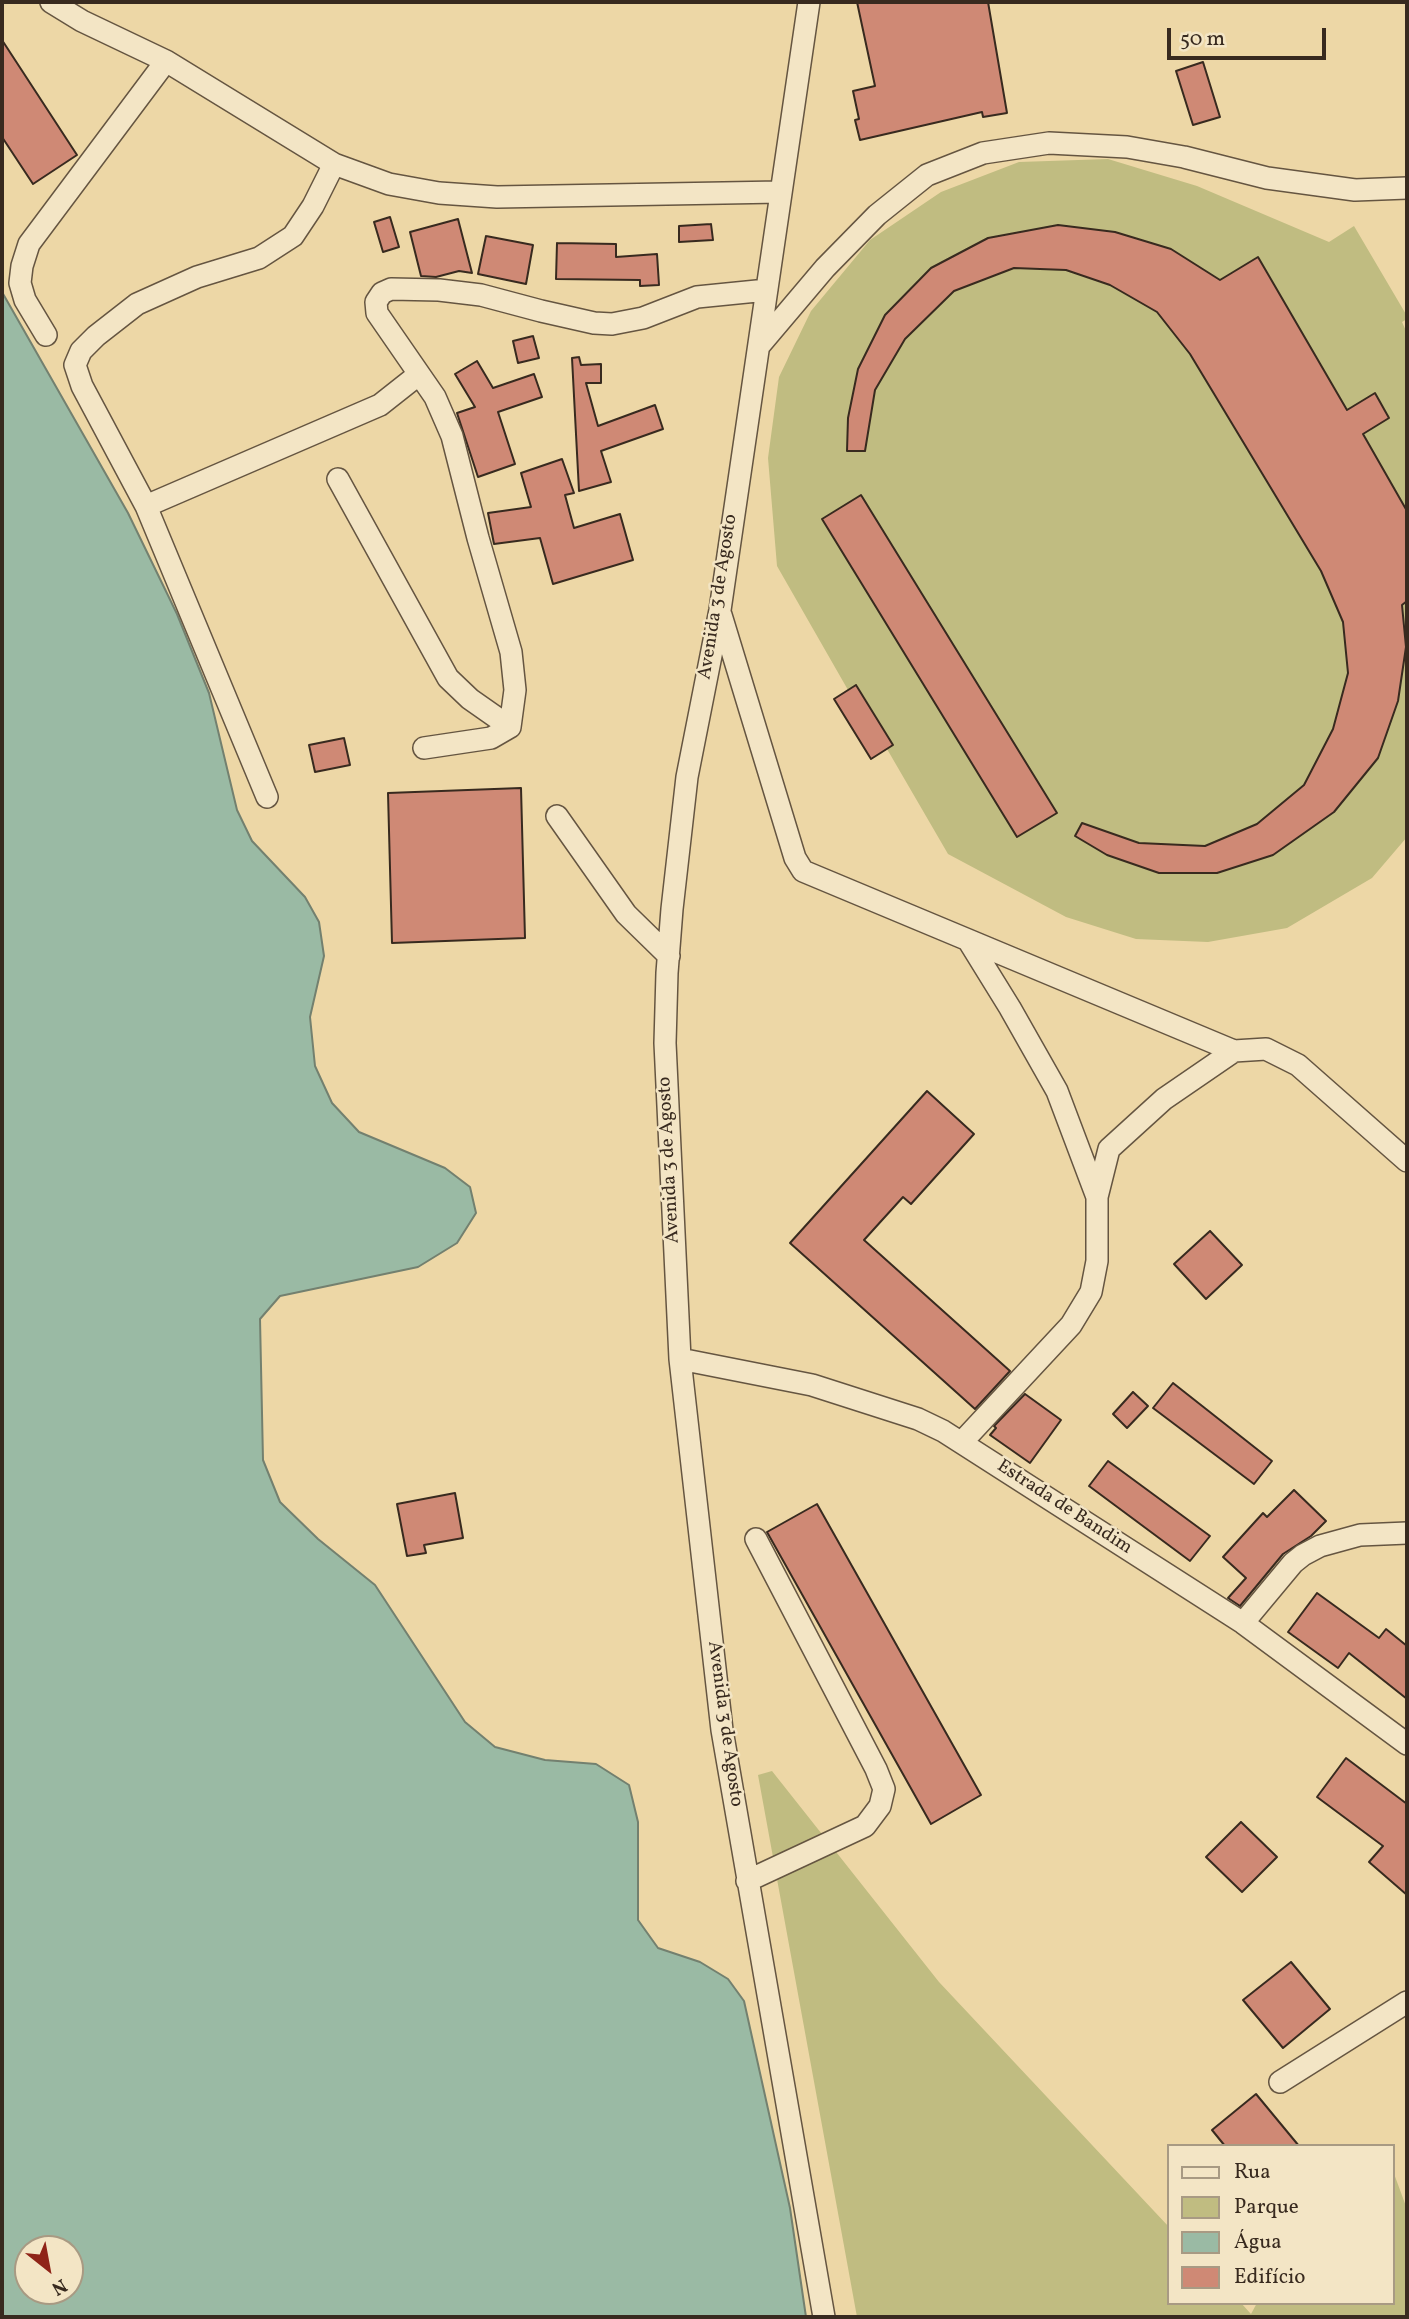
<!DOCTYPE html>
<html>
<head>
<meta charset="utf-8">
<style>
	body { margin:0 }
	#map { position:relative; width:1409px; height:2319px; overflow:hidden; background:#edd7a6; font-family:Vollkorn,serif }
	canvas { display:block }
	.frame { position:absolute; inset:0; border:4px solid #382a1f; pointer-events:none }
	.legend { position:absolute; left:1167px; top:2144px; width:228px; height:161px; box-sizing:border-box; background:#f3e5c5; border:2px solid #a89a83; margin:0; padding:9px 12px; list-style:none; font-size:21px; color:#382a1f }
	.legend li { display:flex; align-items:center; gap:14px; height:35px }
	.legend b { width:35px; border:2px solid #a89a83 }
	.north { position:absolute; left:14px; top:2235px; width:70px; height:70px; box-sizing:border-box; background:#f3e5c5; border:2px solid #a89a83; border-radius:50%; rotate:149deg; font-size:19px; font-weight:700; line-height:28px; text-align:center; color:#382a1f }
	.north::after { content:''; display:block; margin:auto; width:24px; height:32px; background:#8f2418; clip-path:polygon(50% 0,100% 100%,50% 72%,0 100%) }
	.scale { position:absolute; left:1167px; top:28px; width:159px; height:32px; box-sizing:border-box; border:4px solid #382a1f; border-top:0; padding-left:9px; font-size:21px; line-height:24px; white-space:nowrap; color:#382a1f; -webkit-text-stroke:5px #f3e5c5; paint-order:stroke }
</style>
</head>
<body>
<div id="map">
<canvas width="1409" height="2319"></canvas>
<div class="frame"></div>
<ul class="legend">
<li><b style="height:9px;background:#f3e5c5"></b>Rua</li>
<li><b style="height:19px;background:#c0bc81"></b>Parque</li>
<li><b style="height:19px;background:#9abaa4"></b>Água</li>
<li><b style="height:19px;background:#cf8975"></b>Edifício</li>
</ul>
<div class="north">N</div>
<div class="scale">50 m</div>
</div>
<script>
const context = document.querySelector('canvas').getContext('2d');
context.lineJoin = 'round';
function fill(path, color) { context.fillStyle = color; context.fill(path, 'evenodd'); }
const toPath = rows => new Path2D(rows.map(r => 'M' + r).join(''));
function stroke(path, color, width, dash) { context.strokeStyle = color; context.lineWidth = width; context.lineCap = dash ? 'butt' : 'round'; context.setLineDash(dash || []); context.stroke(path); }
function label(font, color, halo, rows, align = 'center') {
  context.font = font + ' Vollkorn,serif'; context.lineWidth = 5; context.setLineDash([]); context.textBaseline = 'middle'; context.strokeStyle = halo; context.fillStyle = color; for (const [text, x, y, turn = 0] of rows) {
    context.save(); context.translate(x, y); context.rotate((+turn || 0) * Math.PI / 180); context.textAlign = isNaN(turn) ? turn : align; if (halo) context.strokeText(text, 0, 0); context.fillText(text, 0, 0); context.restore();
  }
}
fill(toPath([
	[1108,159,1197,186,1329,242,1354,226,1407,316,1407,319,1402,322,1407,333,1407,837,1372,878,1287,928,1208,942,1136,939,1066,917,948,854,887,749,893,744,857,685,848,690,777,566,768,458,779,377,811,311,870,240,941,192,1019,162],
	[772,1771,939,1982,1169,2227,1169,2303,1241,2303,1251,2314,1257,2303,1393,2303,1393,2171,1407,2209,1407,2317,857,2317,758,1775]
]), '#c0bc81');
const water = toPath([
	[2,292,128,513,177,614,209,693,237,810,252,841,305,897,319,922,324,956,310,1017,315,1066,332,1103,359,1132,445,1168,470,1187,476,1213,457,1243,418,1267,280,1296,260,1319,263,1460,280,1502,318,1539,375,1585,465,1722,495,1747,545,1760,596,1764,629,1785,638,1822,638,1920,658,1948,700,1962,728,1979,744,2001,790,2208,806,2317,2,2317,2,292],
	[28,2249,70,2249,70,2291,28,2291,28,2249]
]);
fill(water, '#9abaa4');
stroke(water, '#73806f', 2);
const building = toPath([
	[857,2,988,2,1007,113,983,117,982,112,860,140,855,120,859,119,853,91,875,86,857,2],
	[2,40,77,155,33,184,2,137,2,40],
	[1203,62,1220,117,1193,125,1176,71,1203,62],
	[390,217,399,247,383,252,374,222,390,217],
	[458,219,472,273,459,271,436,277,421,276,410,232,458,219],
	[711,224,713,240,679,242,679,226,711,224],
	[1058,225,1115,232,1171,249,1220,280,1258,257,1347,410,1375,393,1389,418,1363,434,1407,511,1407,601,1402,605,1406,647,1398,701,1378,758,1334,812,1273,855,1217,873,1159,873,1107,855,1075,836,1082,823,1139,843,1205,846,1257,824,1304,785,1333,729,1348,673,1343,622,1321,571,1190,354,1157,312,1110,285,1066,270,1014,268,954,291,905,339,875,390,865,451,847,451,848,418,858,369,885,315,931,268,988,238,1058,225],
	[486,236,533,245,526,284,478,274,486,236],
	[557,243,616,244,616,257,657,254,659,285,640,286,640,280,556,279,557,243],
	[533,336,539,358,518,363,513,341,533,336],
	[579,357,581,365,601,364,601,383,586,383,598,426,655,405,663,429,601,451,611,482,579,491,572,358,579,357],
	[477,361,493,388,534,374,542,397,498,412,515,464,478,477,457,413,475,407,455,374,477,361],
	[562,459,574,493,565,495,574,528,620,514,633,560,553,584,540,538,494,544,488,513,531,507,521,473,562,459],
	[861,495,1057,813,1017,837,822,519,861,495],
	[856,685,893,745,871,759,834,699,856,685],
	[344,738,350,765,315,772,309,745,344,738],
	[521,788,525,938,392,943,388,793,521,788],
	[927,1091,974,1134,911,1204,903,1197,864,1240,1010,1371,975,1409,790,1243,927,1091],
	[1210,1231,1242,1265,1206,1299,1174,1264,1210,1231],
	[1173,1383,1272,1461,1254,1484,1153,1408,1173,1383],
	[1133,1392,1148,1406,1127,1428,1113,1414,1133,1392],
	[1025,1394,1061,1420,1030,1463,990,1435,996,1428,994,1426,1025,1394],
	[1108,1461,1210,1536,1190,1561,1089,1486,1108,1461],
	[1294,1490,1326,1521,1311,1536,1283,1554,1240,1606,1228,1598,1246,1578,1223,1557,1263,1513,1267,1517,1294,1490],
	[455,1493,463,1538,424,1545,426,1553,407,1556,397,1504,455,1493],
	[817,1504,981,1795,931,1824,767,1532,817,1504],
	[1317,1593,1379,1638,1386,1629,1407,1646,1407,1699,1349,1653,1338,1668,1288,1632,1317,1593],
	[1346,1758,1407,1804,1407,1895,1369,1862,1383,1846,1317,1797,1346,1758],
	[1241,1822,1277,1857,1242,1892,1206,1857,1241,1822],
	[1291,1962,1330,2009,1283,2048,1243,2000,1291,1962],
	[1256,2094,1299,2146,1225,2146,1212,2130,1256,2094]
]);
fill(building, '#cf8975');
stroke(building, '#382a1f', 2);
const minor = toPath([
	[51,2,82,21,166,61,334,164,389,184,439,193,497,197,780,192],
	[809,2,720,610,687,777,672,909,667,973,665,1043,680,1359,722,1730,824,2317],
	[46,335,25,300,20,283,22,266,29,244,166,61],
	[759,346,825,268,877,215,927,175,983,153,1049,143,1127,147,1184,157,1267,178,1355,190,1407,188],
	[338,479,448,678,470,699,510,727],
	[146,506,380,405,418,375],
	[721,615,795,858,803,871,1234,1051],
	[424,748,491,738,510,727,515,690,511,652,478,538,452,436,435,397,377,313,376,302,382,293,391,289,439,290,481,295,541,311,594,323,612,324,643,318,697,297,767,290],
	[267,797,146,506,82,386,75,365,81,351,96,336,137,304,197,277,259,258,293,236,313,206,334,164],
	[557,816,626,914,669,956],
	[968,940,1010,1008,1057,1091,1097,1197],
	[680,1359,812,1385,918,1419,943,1431,1243,1623,1407,1744],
	[962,1442,1071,1325,1091,1292,1097,1261,1097,1197,1109,1149,1164,1099,1234,1051,1266,1049,1298,1065,1407,1161],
	[1243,1623,1293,1563,1303,1555,1320,1546,1360,1535,1407,1533],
	[747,1881,865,1826,880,1806,884,1789,876,1769,756,1539],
	[1280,2082,1407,2002]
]);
stroke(minor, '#655541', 24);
stroke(minor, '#f3e5c5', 21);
label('19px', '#382a1f', '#f3e5c5', [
	["Avenida 3 de Agosto",719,597,-81],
	["Avenida 3 de Agosto",670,1160,-93],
	["Estrada de Bandim",1064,1508,33],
	["Avenida 3 de Agosto",724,1724,82]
]);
</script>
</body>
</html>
